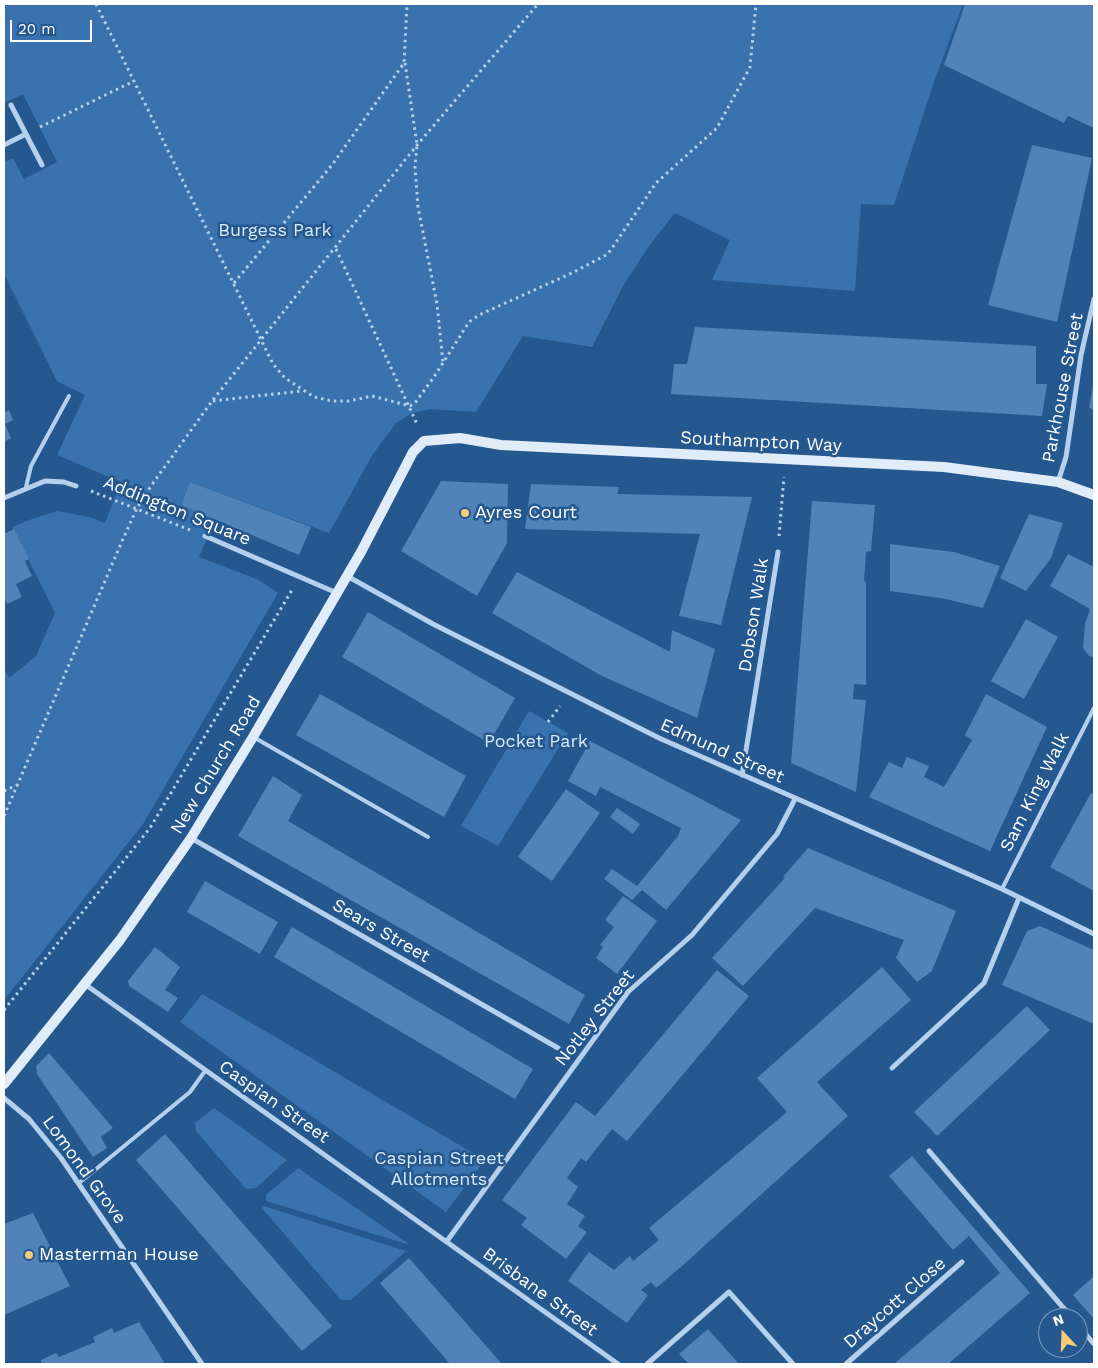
<!DOCTYPE html>
<html>
<head>
<meta charset="utf-8">
<style>
	body { margin:0 }
	#map { position:relative; width:1098px; height:1368px; overflow:hidden; background:#25588f; font-family:"Work Sans",sans-serif }
	canvas { display:block }
	.frame { position:absolute; inset:0; border:5px solid #fff; pointer-events:none }
	.north { position:absolute; left:1038px; top:1308px; width:50px; height:50px; box-sizing:border-box; background:#25588f; border:1px solid #7c9bbc; border-radius:50%; rotate:340deg; font-size:14px; font-weight:700; line-height:20px; text-align:center; color:#fff }
	.north::after { content:''; display:block; margin:auto; width:18px; height:22px; background:#f6cc79; clip-path:polygon(50% 0,100% 100%,50% 72%,0 100%) }
	.scale { position:absolute; left:10px; top:20px; width:82px; height:22px; box-sizing:border-box; border:2px solid #fff; border-top:0; padding-left:6px; font-size:15px; line-height:18px; white-space:nowrap; color:#fff; -webkit-text-stroke:4px #25588f; paint-order:stroke }
</style>
</head>
<body>
<div id="map">
<canvas width="1098" height="1368"></canvas>
<div class="frame"></div>
<div class="north">N</div>
<div class="scale">20 m</div>
</div>
<script>
const g = document.querySelector('canvas').getContext('2d');
g.lineJoin = 'round';
function fillPath(path, color) { g.fillStyle = color; g.fill(path, 'evenodd'); }
const poly = rows => new Path2D(rows.map(r => 'M' + r).join(''));
function trace(path, color, width, dash) { g.strokeStyle = color; g.lineWidth = width; g.lineCap = dash ? 'butt' : 'round'; g.setLineDash(dash || []); g.stroke(path); }
function write(font, color, halo, rows, align = 'center') {
  g.font = font + ' "Work Sans",sans-serif'; g.lineWidth = 5; g.setLineDash([]); g.textBaseline = 'middle'; g.strokeStyle = halo; g.fillStyle = color; for (const [text, x, y, turn = 0] of rows) {
    g.save(); g.translate(x, y); g.rotate((+turn || 0) * Math.PI / 180); g.textAlign = isNaN(turn) ? turn : align; if (halo) g.strokeText(text, 0, 0); g.fillText(text, 0, 0); g.restore();
  }
}
fillPath(poly([
	[4,4,963,4,934,82,894,205,861,204,855,291,712,280,730,240,675,213,649,246,623,286,592,347,523,336,476,412,430,409,412,413,396,423,373,454,329,533,190,482,181,505,210,516,212,527,199,557,259,580,278,593,143,824,4,1000,4,668,9,678,36,656,55,613,12,527,32,519,58,511,89,517,105,523,121,482,57,455,85,395,57,381,4,274,4,162,13,158,24,179,57,162,23,94,4,103],
	[529,711,568,733,498,846,461,826],
	[202,994,485,1160,446,1212,180,1022],
	[214,1108,287,1160,256,1188,246,1189,196,1131,195,1123],
	[298,1168,410,1245,266,1201,266,1195],
	[264,1206,406,1251,351,1300,341,1300,262,1208]
]), '#3972ac');
fillPath(poly([
	[965,4,1094,4,1094,128,1068,116,1064,123,944,65],
	[1032,145,1092,158,1057,322,988,305],
	[695,327,1036,346,1036,384,1047,384,1042,416,671,394,674,364,687,364],
	[1093,386,1094,386,1094,410,1089,408],
	[9,410,13,420,5,424,11,438,4,442,4,413],
	[441,481,508,484,507,543,477,596,401,551],
	[190,482,311,527,299,555,181,505],
	[531,484,619,487,617,494,752,497,721,625,679,616,700,534,525,529],
	[812,501,875,505,871,551,866,552,864,581,866,582,866,685,854,684,853,699,866,700,856,792,791,763],
	[1029,514,1063,523,1051,558,1026,591,1000,578],
	[14,529,29,559,25,561,32,576,16,584,22,597,7,604,4,597,4,534],
	[890,544,954,552,1000,566,983,608,946,599,890,591],
	[1068,554,1094,567,1094,657,1089,656,1083,648,1085,624,1090,609,1050,586],
	[517,572,670,652,672,630,715,649,697,718,602,676,492,613],
	[368,612,515,698,489,743,342,657],
	[1026,619,1058,637,1024,699,991,681],
	[320,694,466,776,444,817,296,735],
	[986,694,1047,727,990,851,869,797,889,762,902,768,907,757,929,766,924,777,944,787,972,740,965,735],
	[590,741,741,820,666,910,642,890,632,900,604,879,612,869,637,886,678,836,681,828,600,787,596,796,568,781],
	[273,776,302,795,288,821,585,995,569,1024,238,836],
	[566,789,600,813,552,881,518,857],
	[1091,793,1094,795,1094,891,1050,867],
	[617,808,640,824,633,834,610,817],
	[808,848,956,911,932,971,917,982,896,958,904,940,815,908,743,986,712,958,785,878,783,877],
	[205,881,278,922,260,954,187,912],
	[623,896,657,921,617,974,596,958,603,947,600,945,614,927,605,920],
	[1040,926,1094,950,1094,1024,1002,985,1027,931],
	[292,927,533,1069,515,1099,274,957],
	[155,947,180,967,165,990,178,998,168,1012,129,986,128,981],
	[882,967,911,1000,817,1082,848,1116,682,1266,656,1288,651,1282,641,1290,648,1295,627,1323,568,1281,589,1252,614,1270,630,1256,633,1261,659,1240,649,1228,787,1112,757,1078],
	[717,970,749,996,627,1141,612,1129,586,1162,581,1158,567,1178,578,1187,567,1204,585,1216,578,1226,587,1232,566,1259,521,1225,527,1218,502,1200,576,1102,595,1116],
	[1027,1006,1050,1030,937,1136,914,1112],
	[49,1053,113,1128,101,1137,107,1148,93,1157,37,1074,36,1066],
	[165,1134,332,1326,302,1351,136,1160],
	[912,1156,1030,1293,948,1364,894,1364,1000,1273,969,1236,953,1250,889,1176],
	[33,1213,70,1286,4,1315,4,1224],
	[409,1258,502,1364,450,1364,380,1283],
	[1094,1276,1094,1319,1073,1295],
	[139,1322,164,1362,159,1364,42,1364,41,1360,56,1353,59,1357,95,1342,93,1337,112,1328,114,1333],
	[708,1329,739,1364,689,1364,679,1354]
]), '#5183b8');
trace(poly([
	[96,4,273,364,285,378,314,397,332,401,349,401,372,396,410,406,415,403,434,377,469,322,479,315,572,273,608,254,656,183,717,128,750,67,756,4],
	[405,63,417,145,415,167,418,207,437,304,443,363],
	[40,127,134,81],
	[336,249,417,424],
	[234,283,332,165,404,63,407,4],
	[213,401,301,391],
	[91,491,190,530],
	[779,536,784,477],
	[548,722,560,706],
	[4,791,17,785],
	[4,816,123,539,137,508,151,486,212,401,417,145,538,4],
	[4,1010,150,828,292,590]
]), '#b5d0ec', 3, [2.5, 4]);
trace(poly([
	[26,487,31,466,69,396],
	[255,738,428,837],
	[1002,889,1094,708],
	[79,1183,190,1092,205,1071]
]), '#b5d0ec', 4);
trace(poly([
	[11,105,42,165],
	[4,145,26,134],
	[1058,482,1066,457,1081,355,1094,299],
	[4,498,45,481,64,482,76,486],
	[205,536,337,593],
	[347,576,433,624,659,738,1002,889,1094,934],
	[742,775,778,552],
	[191,838,558,1048],
	[86,985,618,1364],
	[892,1068,984,983,1019,898],
	[4,1098,29,1119,61,1158,202,1364],
	[929,1151,1072,1318],
	[447,1241,628,992,692,935,777,834,795,799],
	[1078,1325,1094,1344],
	[647,1364,729,1292,793,1364],
	[846,1364,962,1262]
]), '#b5d0ec', 5);
trace(poly([
	[4,1084,120,940,191,838,253,737,361,552,413,452,424,441,460,438,501,445,944,467,1058,482,1094,495]
]), '#e1ecf9', 10);
for (const [x, y, r, color] of [
	[465,513,5,"#f6cc79"],
	[29,1255,5,"#f6cc79"]
]) { const dot = new Path2D(); dot.arc(x, y, r, 0, 2 * Math.PI); g.fillStyle = color; g.fill(dot); trace(dot, '#25588f', 2); }
write('18px', '#dae9f9', '#25588f', [
	["Burgess Park",275,231],
	["Pocket Park",536,742],
	["Caspian Street",439,1159],
	["Allotments",439,1180]
]);
write('18px', '#fff', '#25588f', [
	["Parkhouse Street",1063,388,-79],
	["Southampton Way",761,442,3],
	["Addington Square",177,511,22],
	["Dobson Walk",754,615,-81],
	["Edmund Street",722,751,24],
	["New Church Road",216,765,-59],
	["Sam King Walk",1035,792,-63],
	["Sears Street",381,931,30],
	["Notley Street",595,1018,-52],
	["Caspian Street",274,1102,35],
	["Lomond Grove",84,1170,54],
	["Brisbane Street",540,1292,36],
	["Draycott Close",895,1303,-41]
]);
write('18px', '#fff', '#25588f', [
	["Ayres Court",475,513],
	["Masterman House",39,1255]
], 'left');
</script>
</body>
</html>
